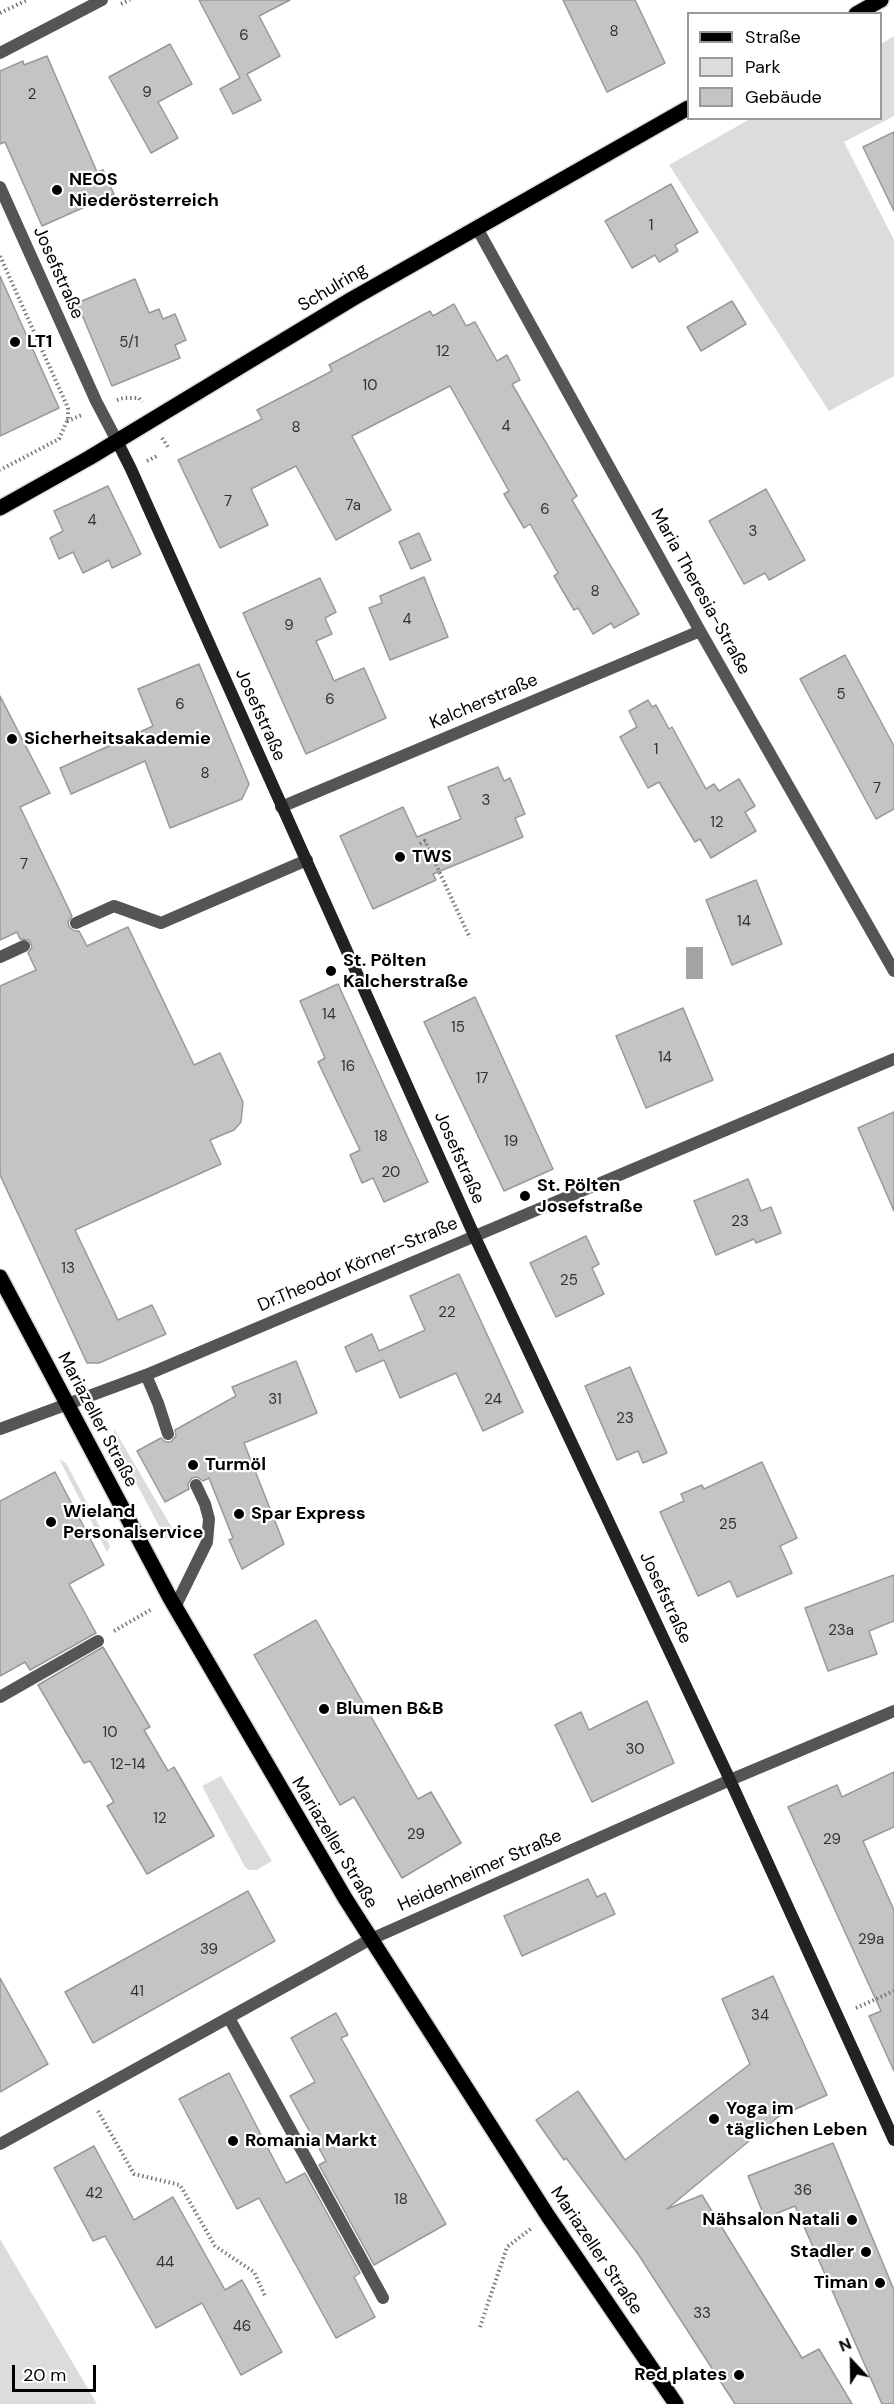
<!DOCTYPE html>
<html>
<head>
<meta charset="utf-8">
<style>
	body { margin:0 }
	#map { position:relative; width:894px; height:2404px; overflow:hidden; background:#fff; font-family:"DM Sans",sans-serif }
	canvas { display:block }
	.legend { position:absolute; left:687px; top:12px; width:195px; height:108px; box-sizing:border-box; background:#fff; border:2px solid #999; margin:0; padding:8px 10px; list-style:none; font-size:18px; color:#000 }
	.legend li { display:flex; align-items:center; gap:12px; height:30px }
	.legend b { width:30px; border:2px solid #999 }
	.north { position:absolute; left:822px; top:2332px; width:60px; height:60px; -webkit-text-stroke:4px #fff; paint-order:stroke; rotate:338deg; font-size:16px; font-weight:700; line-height:24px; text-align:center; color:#000 }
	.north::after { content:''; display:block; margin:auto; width:21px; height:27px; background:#000; clip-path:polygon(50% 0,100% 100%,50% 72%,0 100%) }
	.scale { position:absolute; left:12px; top:2365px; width:84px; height:27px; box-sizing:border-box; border:3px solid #000; border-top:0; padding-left:8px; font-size:18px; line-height:21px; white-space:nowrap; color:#000; -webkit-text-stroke:4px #fff; paint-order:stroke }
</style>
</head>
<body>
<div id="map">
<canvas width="894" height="2404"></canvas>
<ul class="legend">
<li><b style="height:8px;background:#000"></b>Straße</li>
<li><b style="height:16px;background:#dcdcdc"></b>Park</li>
<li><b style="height:16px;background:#c4c4c4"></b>Gebäude</li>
</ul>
<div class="north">N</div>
<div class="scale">20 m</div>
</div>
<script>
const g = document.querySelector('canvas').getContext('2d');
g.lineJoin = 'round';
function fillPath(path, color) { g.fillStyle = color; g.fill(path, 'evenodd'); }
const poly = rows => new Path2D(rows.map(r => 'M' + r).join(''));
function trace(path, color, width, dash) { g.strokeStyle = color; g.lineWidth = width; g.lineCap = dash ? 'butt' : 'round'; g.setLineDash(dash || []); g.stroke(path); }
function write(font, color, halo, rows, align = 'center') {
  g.font = font + ' "DM Sans",sans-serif'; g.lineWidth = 4.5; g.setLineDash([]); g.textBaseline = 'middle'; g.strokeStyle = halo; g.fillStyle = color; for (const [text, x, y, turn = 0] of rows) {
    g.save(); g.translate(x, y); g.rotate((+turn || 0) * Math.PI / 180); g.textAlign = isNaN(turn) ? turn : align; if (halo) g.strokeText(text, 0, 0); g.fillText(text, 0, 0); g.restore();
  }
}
fillPath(poly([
	[894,36,894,116,844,142,894,240,894,376,829,411,669,165,750,119,880,118,881,44],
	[114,1429,172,1528,169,1537,166,1539,114,1442],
	[59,1459,66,1463,110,1546,107,1552],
	[221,1776,272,1861,257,1870,249,1870,245,1867,202,1786],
	[0,2239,97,2404,0,2404]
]), '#dcdcdc');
fillPath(poly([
	[686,947,703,947,703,979,686,979]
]), '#a3a3a3');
const building = poly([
	[199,0,290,0,259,16,280,56,247,74,261,100,233,114,220,89,240,78,199,0],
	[563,0,635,0,665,63,607,92,563,0],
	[170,44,192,84,158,102,178,138,151,153,109,77,170,44],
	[47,56,97,172,103,170,114,194,42,226,5,142,0,144,0,71,23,61,24,65,47,56],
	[894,132,894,211,863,147,894,132],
	[671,184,698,232,675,245,678,251,659,262,655,255,632,268,605,221,671,184],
	[0,276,59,408,0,436,0,276],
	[135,279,149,313,159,309,163,319,175,314,186,340,175,345,180,358,112,386,77,303,135,279],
	[732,301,746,324,701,351,687,327,732,301],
	[454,304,466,326,475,322,497,361,507,355,520,380,512,384,577,496,572,500,639,614,614,628,611,623,593,634,578,608,574,610,554,576,558,573,530,524,524,528,504,494,509,491,450,386,352,436,391,510,336,540,296,466,251,489,268,525,220,548,178,460,262,419,257,410,332,371,329,365,430,311,433,316,454,304],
	[108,486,141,554,112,568,109,560,83,573,73,552,59,559,50,538,63,531,54,511,108,486],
	[766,489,805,560,769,580,765,573,744,584,709,521,766,489],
	[419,533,431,560,411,569,399,542,419,533],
	[424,577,448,637,390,660,369,608,382,603,380,596,424,577],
	[320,578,336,612,325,618,332,634,316,641,334,681,364,668,386,718,306,754,243,613,320,578],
	[845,655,894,746,894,809,876,819,800,679,845,655],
	[199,664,249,784,242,799,170,828,145,761,71,794,60,768,153,726,138,689,199,664],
	[0,696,50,793,20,807,72,916,68,922,69,927,75,931,79,931,87,946,128,927,194,1065,220,1053,243,1102,241,1122,234,1130,210,1140,221,1164,75,1230,118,1320,152,1305,166,1334,99,1363,87,1363,0,1175,0,986,36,970,28,953,32,947,29,940,20,939,17,932,0,940,0,696],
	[648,700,652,707,656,705,669,729,672,727,706,789,714,784,719,791,739,779,755,806,745,812,756,831,711,858,700,839,695,842,659,782,648,788,620,737,637,727,629,711,648,700],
	[498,767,504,781,510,778,525,814,515,818,523,837,433,874,436,880,373,909,340,836,403,807,417,837,461,819,448,787,498,767],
	[756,880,782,944,732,965,706,900,756,880],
	[338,984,428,1182,384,1202,373,1178,362,1183,350,1155,360,1150,318,1062,325,1058,300,1001,338,984],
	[475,997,553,1169,504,1191,424,1022,475,997],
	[683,1008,713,1080,646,1108,616,1036,683,1008],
	[894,1112,894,1211,858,1128,894,1112],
	[748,1179,761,1211,771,1207,781,1233,756,1243,754,1239,716,1255,694,1201,748,1179],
	[586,1236,599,1264,592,1268,604,1294,556,1317,530,1263,586,1236],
	[459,1274,523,1412,483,1431,456,1373,400,1398,384,1360,356,1372,345,1347,372,1334,379,1351,425,1330,410,1296,459,1274],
	[296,1361,317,1413,244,1443,284,1544,242,1569,229,1540,233,1538,209,1478,203,1481,197,1477,192,1478,188,1484,189,1489,165,1502,137,1451,161,1438,166,1442,171,1442,176,1436,175,1430,236,1396,232,1387,296,1361],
	[630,1367,667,1453,643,1463,638,1451,617,1460,585,1386,630,1367],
	[762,1462,797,1538,780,1546,792,1573,737,1597,730,1581,698,1596,660,1512,684,1501,681,1494,702,1485,704,1489,762,1462],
	[55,1472,104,1565,69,1584,96,1633,30,1670,25,1662,0,1676,0,1501,55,1472],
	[894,1575,894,1621,869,1631,877,1654,828,1671,805,1608,894,1575],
	[316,1620,418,1799,431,1792,461,1843,402,1878,354,1797,340,1805,254,1655,316,1620],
	[103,1647,150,1727,144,1730,168,1771,174,1767,214,1836,147,1874,107,1806,114,1802,90,1761,84,1763,38,1685,103,1647],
	[647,1701,674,1763,592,1802,555,1725,581,1712,589,1730,647,1701],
	[894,1772,894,1827,863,1841,894,1910,894,2071,869,2016,881,2011,788,1807,837,1785,842,1797,894,1772],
	[588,1879,597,1897,605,1893,615,1914,522,1956,504,1916,588,1879],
	[248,1891,275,1941,93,2043,65,1992,248,1891],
	[773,1976,827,2095,778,2117,667,2209,702,2195,802,2358,819,2349,852,2404,735,2404,638,2254,566,2158,564,2160,536,2120,578,2091,625,2160,750,2064,722,1999,773,1976],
	[0,1978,48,2064,0,2092,0,1978],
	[336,2013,348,2035,341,2038,446,2224,374,2265,319,2165,326,2161,290,2096,315,2082,291,2038,336,2013],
	[229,2073,286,2183,305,2173,360,2273,354,2277,375,2317,336,2338,259,2198,237,2209,179,2099,229,2073],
	[833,2143,894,2290,894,2404,882,2404,795,2206,765,2218,748,2176,833,2143],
	[94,2146,134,2220,173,2197,225,2290,242,2280,282,2352,241,2375,202,2303,156,2328,105,2236,93,2241,54,2168,94,2146]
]);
fillPath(building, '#c4c4c4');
trace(building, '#999', 1.5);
const primary = poly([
	[856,14,881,0],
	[0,508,89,458,352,299,688,108],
	[0,1277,170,1598,345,1898,548,2216,676,2404]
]);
trace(primary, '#dbdbdb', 18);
trace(poly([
	[121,4,130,0],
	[0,13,27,0],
	[0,256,68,408,68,419,59,439,0,470],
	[117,400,123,398,139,398,142,402],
	[67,421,82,415],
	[162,438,168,447],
	[147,461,157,456],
	[420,844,425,841,470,938],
	[114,1631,152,1609],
	[856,2008,894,1991],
	[98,2111,134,2174,180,2185,215,2246,254,2272,265,2296],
	[480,2327,507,2247,532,2228]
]), '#777', 4, [1.5, 3]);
trace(poly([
	[76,923,114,906,161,923,307,860],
	[0,957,24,946],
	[146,1375,158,1403,168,1434],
	[175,1607,207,1542,209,1519,205,1504,196,1485],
	[229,2018,383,2298]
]), '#555', 12);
trace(poly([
	[0,53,102,0],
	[0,187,96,401,117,441],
	[477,228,700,631,894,971],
	[281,807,700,631],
	[0,1429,146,1375,894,1059],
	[0,1697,98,1641],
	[0,2144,369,1940,730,1780,894,1711]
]), '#555', 12);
trace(poly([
	[117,441,131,469,474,1235,730,1780,894,2140]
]), '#222', 12);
trace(primary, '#000', 15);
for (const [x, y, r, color] of [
	[57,190,6,"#000"],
	[15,342,6,"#000"],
	[12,739,6,"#000"],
	[400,857,6,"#000"],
	[331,971,6,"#000"],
	[525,1196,6,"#000"],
	[193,1465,6,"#000"],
	[239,1514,6,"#000"],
	[51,1522,6,"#000"],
	[324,1709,6,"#000"],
	[714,2119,6,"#000"],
	[233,2141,6,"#000"],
	[852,2220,6,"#000"],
	[866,2252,6,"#000"],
	[880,2283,6,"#000"],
	[739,2375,6,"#000"]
]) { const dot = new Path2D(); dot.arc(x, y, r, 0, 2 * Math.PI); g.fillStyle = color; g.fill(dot); trace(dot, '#fff', 2); }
write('15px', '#313131', null, [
	["8",614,32],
	["6",244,36],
	["9",147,93],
	["2",32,95],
	["1",651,226],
	["5/1",129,343],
	["12",443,352],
	["10",370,386],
	["4",506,427],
	["8",296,428],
	["7",228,502],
	["7a",353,506],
	["6",545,510],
	["4",92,521],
	["3",753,532],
	["8",595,592],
	["4",407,620],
	["9",289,626],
	["5",841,695],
	["6",330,700],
	["6",180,705],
	["1",656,750],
	["8",205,774],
	["7",877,789],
	["3",486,801],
	["12",717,823],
	["7",24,865],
	["14",744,922],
	["14",329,1015],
	["15",458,1028],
	["14",665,1058],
	["16",348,1067],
	["17",482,1079],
	["18",381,1137],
	["19",511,1142],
	["20",391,1173],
	["23",740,1222],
	["13",68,1269],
	["25",569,1281],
	["22",447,1313],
	["31",275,1400],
	["24",493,1400],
	["23",625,1419],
	["25",728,1525],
	["23a",841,1631],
	["10",110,1733],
	["30",635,1750],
	["12-14",128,1765],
	["12",160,1819],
	["29",416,1835],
	["29",832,1840],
	["29a",871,1940],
	["39",209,1950],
	["41",137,1992],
	["34",760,2016],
	["36",803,2191],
	["42",94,2194],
	["18",401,2200],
	["44",165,2263],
	["33",702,2314],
	["46",242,2327]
]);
write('bold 18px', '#000', '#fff', [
	["NEOS",69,180],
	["Niederösterreich",69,201],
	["LT1",27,342],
	["Sicherheitsakademie",24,739],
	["TWS",412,857],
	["St. Pölten",343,961],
	["Kalcherstraße",343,982],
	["St. Pölten",537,1186],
	["Josefstraße",537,1207],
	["Turmöl",205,1465],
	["Wieland",63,1512],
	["Personalservice",63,1533],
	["Spar Express",251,1514],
	["Blumen B&B",336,1709],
	["Yoga im",726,2109],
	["täglichen Leben",726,2130],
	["Romania Markt",245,2141],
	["Nähsalon Natali",840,2220,"right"],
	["Stadler",854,2252,"right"],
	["Timan",868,2283,"right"],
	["Red plates",727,2375,"right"]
], 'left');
write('18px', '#000', '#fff', [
	["Josefstraße",58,273,66],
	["Schulring",333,288,-31],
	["Maria Theresia-Straße",700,592,61],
	["Kalcherstraße",484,702,-23],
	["Josefstraße",260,715,66],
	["Josefstraße",459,1158,66],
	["Dr.Theodor Körner-Straße",358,1265,-23],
	["Mariazeller Straße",97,1420,62],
	["Josefstraße",665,1598,65],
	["Mariazeller Straße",334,1843,59],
	["Heidenheimer Straße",480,1871,-24],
	["Mariazeller Straße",596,2251,56]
]);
</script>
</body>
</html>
